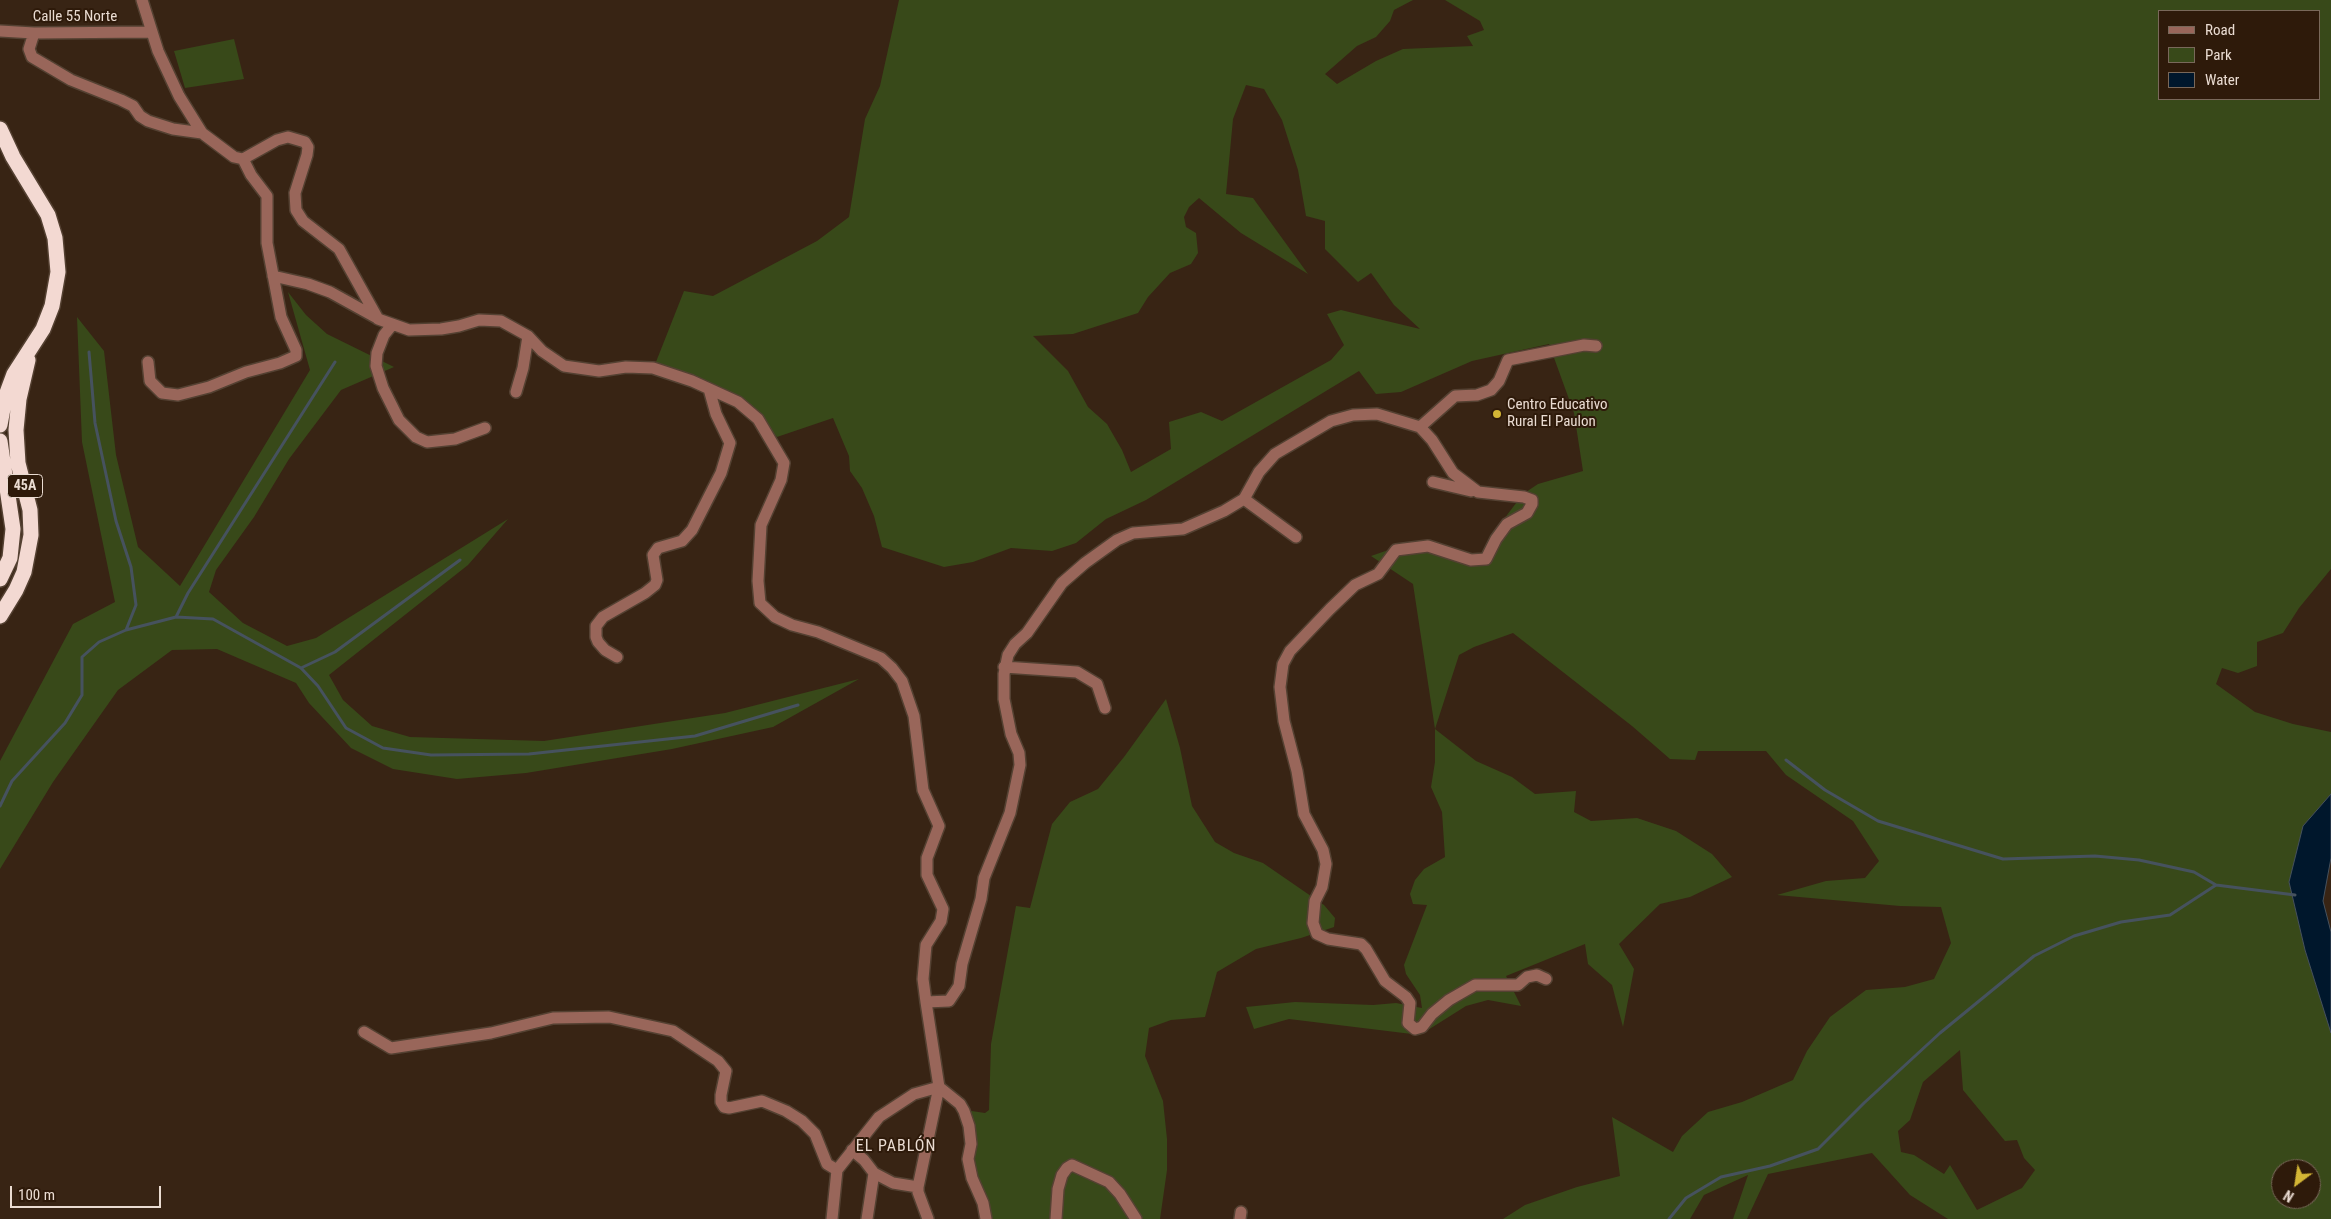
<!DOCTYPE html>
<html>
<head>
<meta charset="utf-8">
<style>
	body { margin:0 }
	#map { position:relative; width:2331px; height:1219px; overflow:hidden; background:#382414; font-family:"Roboto Condensed",sans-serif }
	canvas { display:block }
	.legend { position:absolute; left:2158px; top:10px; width:162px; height:90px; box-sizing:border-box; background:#2e1a0a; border:1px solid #79685a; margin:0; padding:6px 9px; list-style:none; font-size:15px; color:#eadcd2 }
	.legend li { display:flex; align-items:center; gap:10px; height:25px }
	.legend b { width:25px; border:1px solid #79685a }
	.north { position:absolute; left:2271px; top:1159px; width:50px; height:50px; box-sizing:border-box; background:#2e1a0a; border:1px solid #79685a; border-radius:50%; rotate:211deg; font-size:14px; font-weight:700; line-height:20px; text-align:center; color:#eadcd2 }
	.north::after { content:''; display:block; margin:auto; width:18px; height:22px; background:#d4b635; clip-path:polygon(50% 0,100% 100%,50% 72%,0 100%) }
	.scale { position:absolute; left:10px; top:1186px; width:151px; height:22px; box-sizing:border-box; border:2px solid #eadcd2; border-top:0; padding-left:6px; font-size:15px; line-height:18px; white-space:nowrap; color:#eadcd2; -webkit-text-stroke:4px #2e1a0a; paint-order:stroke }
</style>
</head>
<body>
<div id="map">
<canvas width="2331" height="1219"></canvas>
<ul class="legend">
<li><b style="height:6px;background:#99665a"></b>Road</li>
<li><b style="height:14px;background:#384919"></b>Park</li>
<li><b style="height:14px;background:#00172c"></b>Water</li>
</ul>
<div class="north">N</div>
<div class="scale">100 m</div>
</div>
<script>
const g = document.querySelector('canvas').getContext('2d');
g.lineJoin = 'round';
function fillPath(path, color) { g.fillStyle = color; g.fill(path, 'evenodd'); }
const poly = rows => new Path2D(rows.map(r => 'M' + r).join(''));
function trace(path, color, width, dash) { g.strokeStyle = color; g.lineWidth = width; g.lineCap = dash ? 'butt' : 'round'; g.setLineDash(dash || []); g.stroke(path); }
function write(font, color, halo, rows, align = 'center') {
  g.font = font + ' "Roboto Condensed",sans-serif'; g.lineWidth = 4; g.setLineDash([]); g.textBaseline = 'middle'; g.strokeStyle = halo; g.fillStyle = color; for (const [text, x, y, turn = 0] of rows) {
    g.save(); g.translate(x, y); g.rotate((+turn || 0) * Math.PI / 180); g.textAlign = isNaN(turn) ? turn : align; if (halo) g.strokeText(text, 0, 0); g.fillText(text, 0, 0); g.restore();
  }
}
fillPath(poly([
	[899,0,1413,0,1394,10,1390,21,1376,37,1357,46,1325,74,1337,84,1376,61,1403,49,1473,46,1467,36,1484,30,1480,21,1445,0,2331,0,2331,569,2299,608,2283,633,2257,642,2257,666,2238,673,2222,668,2216,684,2255,712,2293,724,2331,732,2331,794,2303,826,2289,882,2305,950,2331,1033,2331,1219,1948,1219,1910,1195,1872,1153,1768,1174,1747,1219,1733,1219,1748,1175,1704,1195,1690,1219,1503,1219,1525,1205,1577,1187,1620,1176,1612,1117,1673,1152,1682,1136,1708,1112,1742,1102,1793,1080,1807,1051,1830,1017,1866,990,1905,987,1934,979,1951,943,1941,907,1900,906,1777,895,1826,881,1865,878,1879,861,1853,821,1786,775,1766,751,1698,751,1695,760,1670,759,1632,726,1513,633,1474,647,1459,655,1435,729,1476,761,1512,777,1535,794,1576,791,1574,812,1591,821,1637,818,1676,831,1712,854,1732,877,1690,897,1660,904,1619,944,1634,969,1623,1027,1612,985,1588,964,1585,944,1506,976,1521,1006,1488,1000,1466,1006,1420,1035,1289,1019,1254,1029,1246,1007,1295,1002,1373,1005,1396,1003,1422,1008,1420,995,1406,974,1404,965,1427,905,1413,904,1410,894,1415,880,1424,869,1445,857,1442,812,1431,787,1435,762,1435,729,1413,584,1371,556,1397,547,1430,541,1473,554,1487,553,1491,536,1523,494,1538,484,1583,471,1574,413,1549,344,1472,361,1401,392,1376,394,1359,371,1146,500,1106,519,1076,543,1052,551,1011,548,973,562,944,567,882,547,874,516,862,488,850,471,849,456,833,418,777,437,760,418,654,367,684,291,713,296,817,241,849,217,865,119,880,86],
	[2160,11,2320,11,2320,99,2160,99],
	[1246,85,1264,89,1282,120,1298,170,1306,216,1325,221,1325,249,1358,282,1371,273,1394,305,1420,329,1341,310,1327,314,1344,345,1331,360,1222,421,1201,412,1169,422,1171,449,1131,472,1122,450,1107,424,1088,407,1068,371,1033,336,1073,334,1138,313,1148,297,1170,273,1191,264,1198,253,1196,233,1186,227,1184,217,1189,207,1199,198,1241,233,1308,274,1253,198,1226,194,1233,119],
	[1960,1050,1963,1090,2005,1141,2017,1140,2024,1158,2035,1170,2022,1188,1977,1210,1950,1165,1944,1174,1914,1155,1901,1152,1898,1131,1910,1120,1923,1082],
	[2281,1169,2311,1169,2311,1199,2281,1199],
	[234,39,244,79,185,88,174,51],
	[288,292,306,315,327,334,394,367,341,390,289,459,254,517,216,570,209,592,243,623,287,646,316,638,508,519,468,565,329,675,343,700,372,726,410,737,544,741,725,713,859,679,773,727,672,749,526,773,457,779,393,769,351,748,309,703,296,683,217,649,172,650,118,690,53,782,0,869,0,761,73,624,115,602,82,442,77,317,104,351,116,455,138,547,180,586,310,370],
	[1166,699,1180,748,1192,806,1215,842,1234,853,1263,863,1324,905,1335,918,1334,927,1301,938,1256,949,1217,972,1205,1017,1171,1020,1149,1028,1145,1056,1163,1101,1167,1139,1167,1170,1160,1219,985,1219,973,1176,965,1110,985,1113,989,1110,991,1044,1016,906,1030,908,1052,824,1070,802,1098,789,1124,757]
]), '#384919');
const water = poly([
	[2331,794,2331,858,2323,901,2331,932,2331,1033,2305,950,2289,882,2303,826,2331,794]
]);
fillPath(water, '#00172c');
trace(water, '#46525e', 1);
trace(poly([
	[89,352,95,423,116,521,131,567,136,605,126,630],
	[176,617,188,593,335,362],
	[301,668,335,652,460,560],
	[1786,760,1825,790,1878,821,2003,859,2095,856,2139,860,2194,872,2216,885],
	[0,806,12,781,65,723,82,695,82,657,99,642,126,630,176,617,213,619,301,668,318,686,346,728,383,748,431,755,529,754,695,736,798,705],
	[1669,1219,1686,1198,1721,1177,1770,1166,1818,1149,1864,1103,1940,1033,2034,956,2074,936,2121,922,2170,915,2216,885,2295,895]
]), '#46525e', 3);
const minor = poly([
	[142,0,158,51,179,96,202,133,234,157,243,159,277,140,288,137,305,142,308,147,307,155,295,193,296,210,303,221,339,249,378,319,409,330,441,329,459,326,479,320,501,321,528,336,542,351,564,366,599,371,626,367,653,368,692,381,738,402,758,419,784,463,781,480,761,525,758,581,760,603,775,617,792,625,818,632,881,658,892,668,902,681,914,716,923,790,939,826,927,858,927,875,943,909,941,921,926,945,923,979,926,1002,939,1087,960,1104,964,1111,969,1126,971,1144,968,1159,972,1178,983,1203,986,1219],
	[0,31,34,33,151,32],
	[34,33,29,49,32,57,71,80,121,100,133,106,140,116,148,121,173,129,202,133],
	[273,276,308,284,330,292,377,318],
	[392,325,384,335,377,353,376,366,383,388,399,420,416,437,427,442,455,439,485,428],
	[148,362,150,381,162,393,178,395,209,387,246,372,280,363,296,356,296,350,281,317,267,243,267,196,251,175,243,159],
	[516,392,523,368,528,336],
	[1420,427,1455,396,1477,395,1491,390,1499,381,1508,360,1584,345,1596,346],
	[1433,482,1471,491],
	[1244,499,1296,537],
	[617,657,605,650,598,642,596,637,596,626,603,617,645,593,655,585,657,580,653,555,658,548,682,541,692,530,721,473,730,443,716,414,709,389],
	[1004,667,1077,672,1097,684,1105,708],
	[926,1002,949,1001,959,986,962,964,981,899,984,878,1010,813,1020,765,1019,753,1011,734,1004,699,1004,674,1008,655,1015,644,1027,633,1062,583,1085,563,1117,540,1133,533,1183,529,1224,511,1244,499,1259,472,1275,454,1331,421,1353,415,1377,414,1420,427,1432,440,1453,473,1478,492,1524,497,1532,500,1532,504,1527,513,1507,524,1496,539,1486,559,1471,560,1428,546,1396,550,1378,574,1355,585,1330,609,1290,651,1283,664,1280,687,1284,721,1297,771,1304,814,1323,850,1326,864,1322,887,1315,901,1313,923,1317,934,1328,939,1361,944,1366,949,1385,981,1406,997,1410,1003,1408,1023,1415,1029,1422,1027,1432,1014,1449,1000,1475,985,1518,985,1527,977,1537,975,1546,979],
	[364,1032,391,1048,491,1033,553,1018,609,1017,673,1031,718,1061,726,1071,721,1095,721,1102,724,1107,729,1108,762,1101,786,1111,802,1121,815,1134,827,1164,837,1170,879,1117,914,1094,939,1087,918,1187,918,1192,928,1219],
	[852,1150,864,1160,874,1173,867,1219],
	[874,1173,893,1183,918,1187],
	[832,1219,837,1170],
	[1056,1219,1058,1189,1062,1175,1067,1168,1072,1165,1109,1182,1120,1194,1136,1219],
	[1240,1219,1241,1212]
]);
const highway = poly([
	[0,129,13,157,48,215,55,238,58,272,52,306,43,329,14,374,5,398,0,425],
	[0,441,13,529,10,558,0,579],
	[0,616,16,590,24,572,31,535,30,510,18,463,16,430,19,399,28,360]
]);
trace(minor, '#544132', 14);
trace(highway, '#544132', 18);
trace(minor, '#99665a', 11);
trace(highway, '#f3d9d2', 15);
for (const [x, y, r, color] of [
	[1497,414,5,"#d4b635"]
]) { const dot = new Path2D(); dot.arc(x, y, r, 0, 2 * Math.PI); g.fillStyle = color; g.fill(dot); trace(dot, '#2e1a0a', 2); }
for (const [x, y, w] of [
	[25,486,35]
]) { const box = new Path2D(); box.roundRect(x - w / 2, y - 11.5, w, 23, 4); g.fillStyle = '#2e1a0a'; g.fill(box); trace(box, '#eadcd2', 1); }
write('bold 14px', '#eadcd2', null, [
	["45A",25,486]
]);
write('15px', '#eadcd2', '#2e1a0a', [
	["Calle 55 Norte",75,17]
]);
write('15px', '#eadcd2', '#2e1a0a', [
	["Centro Educativo",1507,405],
	["Rural El Paulon",1507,422]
], 'left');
g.letterSpacing = '1px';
write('16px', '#eadcd2', '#2e1a0a', [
	["EL PABLÓN",896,1147]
]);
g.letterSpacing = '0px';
</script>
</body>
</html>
